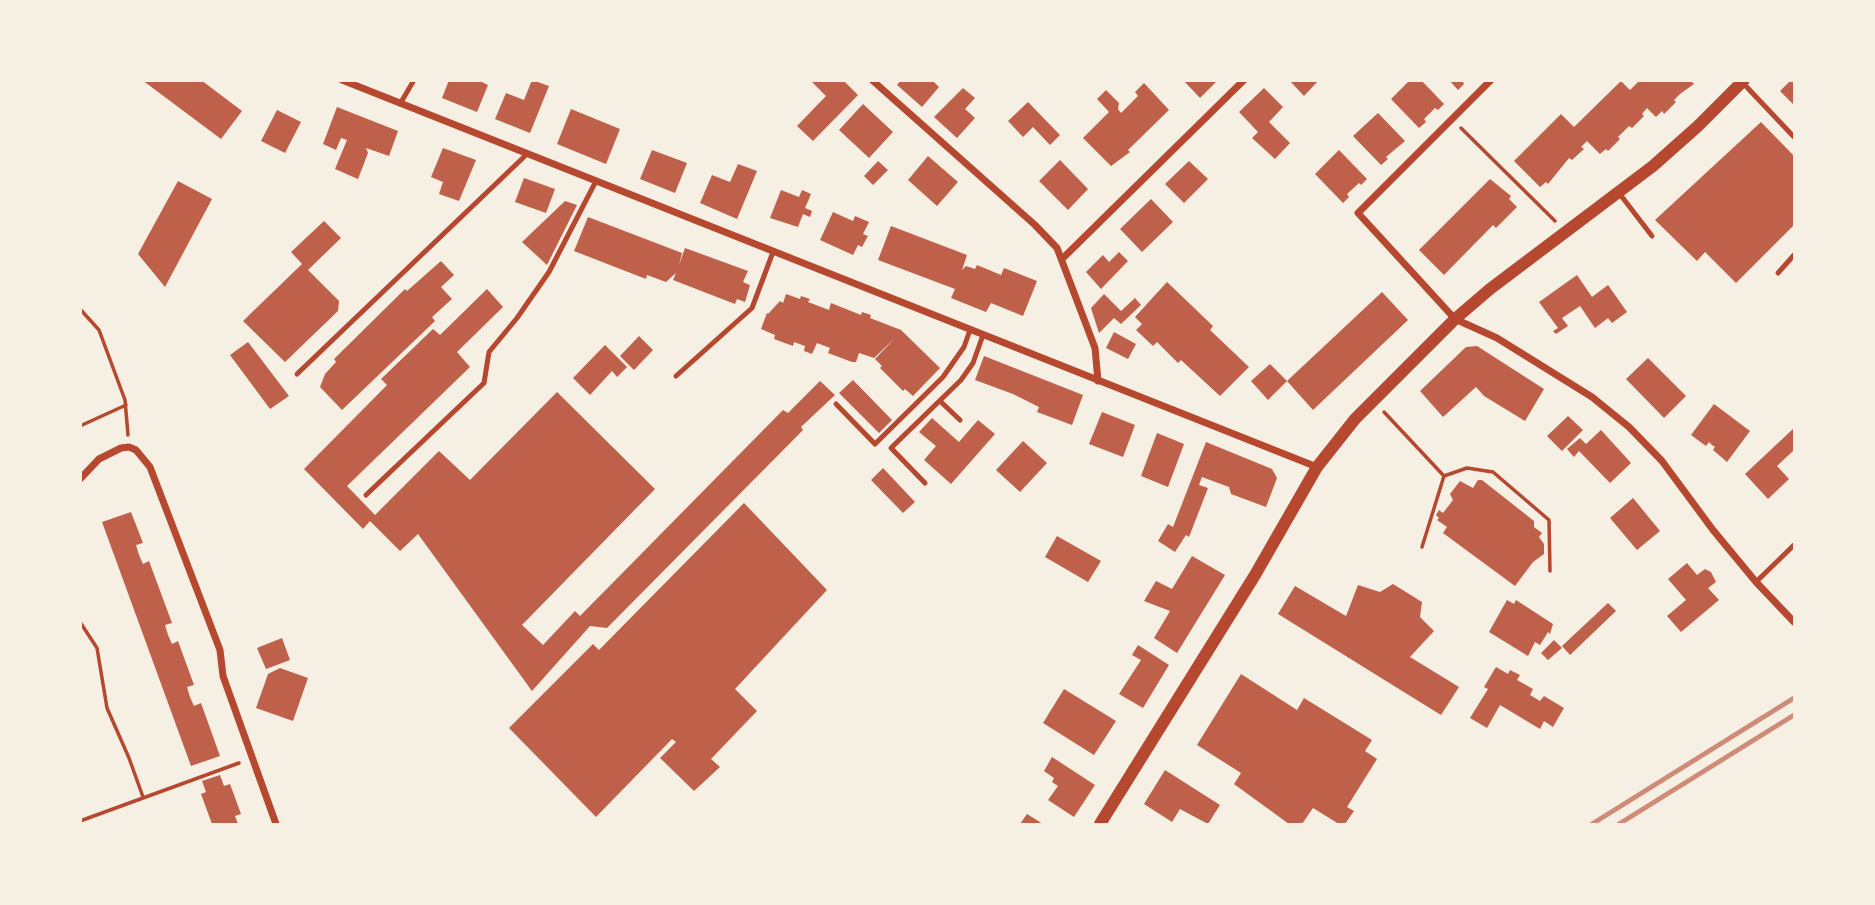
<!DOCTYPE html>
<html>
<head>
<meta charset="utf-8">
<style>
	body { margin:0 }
	#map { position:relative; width:1875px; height:905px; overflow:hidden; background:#f6efe4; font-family:Lato,sans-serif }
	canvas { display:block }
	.frame { position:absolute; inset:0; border:82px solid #f6efe4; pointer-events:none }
</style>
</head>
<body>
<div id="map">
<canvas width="1875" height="905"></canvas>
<div class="frame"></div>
</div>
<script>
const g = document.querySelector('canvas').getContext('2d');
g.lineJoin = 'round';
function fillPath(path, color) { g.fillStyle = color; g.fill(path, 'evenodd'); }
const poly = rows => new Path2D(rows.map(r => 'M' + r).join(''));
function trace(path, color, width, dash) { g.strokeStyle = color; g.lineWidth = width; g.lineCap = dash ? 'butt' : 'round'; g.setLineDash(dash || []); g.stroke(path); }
fillPath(poly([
	[142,80,201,80,242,111,221,139],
	[449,80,478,80,488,85,477,112,442,98],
	[532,80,549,86,530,133,495,119,506,93,524,100],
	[810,80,843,80,858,95,813,141,797,126,826,96],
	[901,80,932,80,939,87,922,107,897,85],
	[1183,80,1218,80,1200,98],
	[1289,80,1319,80,1304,96],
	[1410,80,1421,80,1444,104,1438,110,1435,108,1424,119,1426,122,1419,128,1391,99],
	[1449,80,1462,80,1464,84,1458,90],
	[1640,80,1690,80,1694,84,1680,94,1674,100,1676,102,1664,114,1662,111,1656,117,1647,108,1642,114,1644,116,1632,128,1629,126,1618,137,1620,139,1608,151,1606,149,1600,154,1587,141,1581,147,1584,149,1572,160,1569,158,1548,184,1546,182,1540,187,1514,161,1561,114,1574,127,1621,81,1630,90],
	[1791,80,1794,80,1794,105,1780,91],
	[1144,83,1169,110,1128,150,1130,152,1111,166,1083,138,1109,112,1097,99,1106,90,1119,103,1118,109,1121,113,1138,96,1135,92],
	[963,88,975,98,965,109,975,118,957,138,934,117],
	[1264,88,1283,107,1269,122,1290,143,1275,159,1252,138,1258,132,1239,112],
	[1028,102,1060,135,1050,145,1033,127,1023,137,1008,121],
	[863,104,893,132,869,158,839,130],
	[337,107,398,131,389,156,366,148,368,153,358,179,335,169,347,140,341,138,336,150,323,144],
	[571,109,620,129,606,164,557,144],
	[277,110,301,122,285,153,261,141],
	[1378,113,1405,141,1386,157,1388,159,1381,165,1353,136],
	[1761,122,1794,156,1794,225,1736,283,1705,252,1697,261,1655,220],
	[443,148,476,160,459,201,439,194,443,182,431,177],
	[652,150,687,163,675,193,640,179],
	[1339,150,1367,179,1361,185,1359,183,1347,194,1349,197,1343,203,1315,174],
	[928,156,958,182,937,206,908,180],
	[1060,160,1088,189,1068,210,1039,181],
	[878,161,888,170,873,185,864,176],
	[1189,161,1208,179,1184,203,1165,184],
	[738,164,757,171,737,219,700,203,712,175,730,182],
	[524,178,555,189,546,213,515,202],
	[1490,179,1511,196,1509,199,1517,207,1496,228,1493,225,1444,275,1419,250],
	[178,181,212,199,165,287,138,254],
	[781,190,799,197,802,190,811,194,805,208,812,211,810,217,803,214,798,227,770,218],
	[1151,199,1173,222,1142,252,1120,229],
	[565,201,577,205,547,265,522,242],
	[833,212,853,221,855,216,869,222,863,234,868,236,862,247,858,245,853,255,820,240],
	[588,217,682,253,679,265,685,248,748,271,743,282,750,285,745,302,737,299,735,304,673,280,676,273,666,282,647,275,646,279,574,251],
	[324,221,341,238,308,270,339,301,338,311,285,362,243,321,302,264,291,252],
	[891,226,967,255,962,270,966,266,975,269,977,265,1001,275,1004,268,1037,281,1023,316,991,303,986,312,951,298,955,289,878,260],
	[1119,252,1128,261,1101,289,1086,272,1103,255,1109,262],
	[441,261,454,275,441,287,452,299,432,317,435,321,342,410,320,387,325,374,336,362,334,359,405,289,407,291],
	[1577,275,1592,297,1608,285,1627,312,1612,323,1608,318,1595,328,1580,306,1562,318,1568,326,1556,334,1553,331,1558,328,1539,302],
	[1167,282,1213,326,1210,330,1249,367,1220,396,1181,360,1178,363,1157,342,1153,346,1136,330,1142,324,1135,317],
	[487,289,503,307,457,352,470,367,347,486,375,515,439,451,470,480,557,392,655,489,522,625,543,645,575,611,580,616,783,410,788,413,820,381,835,395,801,427,803,430,607,628,590,626,532,691,418,534,400,551,370,521,363,529,304,469,387,385,381,379,433,329,440,335],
	[1382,292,1408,320,1313,410,1287,381,1268,400,1251,381,1270,364,1287,381],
	[786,294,800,299,801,296,810,299,808,302,829,310,831,303,861,315,862,312,871,315,870,318,901,330,940,368,913,396,905,389,903,391,880,368,882,366,875,359,894,339,874,358,859,353,856,362,852,362,828,353,830,348,817,343,812,354,804,351,805,346,794,342,793,346,774,339,775,335,761,329,767,313,768,314,780,301,783,303],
	[1104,294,1121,311,1135,298,1141,305,1121,324,1114,318,1099,333,1091,308],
	[1114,332,1136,344,1128,359,1106,348],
	[639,336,653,350,634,370,620,356],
	[248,342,289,396,270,409,230,355],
	[605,345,627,367,617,377,612,371,590,395,573,378],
	[1477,346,1544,389,1525,421,1484,396,1476,387,1443,417,1420,391,1466,347],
	[984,356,1083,395,1072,425,1037,412,1039,407,1013,394,975,380],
	[1648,358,1686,396,1664,418,1626,379],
	[853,380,892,420,879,433,839,393],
	[1714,404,1750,431,1727,462,1713,450,1715,447,1712,445,1709,442,1706,446,1691,435],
	[1102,412,1135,425,1123,457,1089,444],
	[1568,416,1583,430,1562,451,1547,436],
	[932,418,959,442,978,420,995,434,951,484,924,460,936,446,919,432],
	[1794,428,1794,450,1777,466,1789,479,1768,499,1745,474],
	[1601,430,1631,463,1610,483,1579,451,1574,457,1567,449,1580,438,1586,444],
	[1157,433,1184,444,1168,487,1141,476],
	[1023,441,1047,463,1020,492,996,470],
	[1206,442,1272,469,1277,478,1266,507,1231,494,1229,487,1202,477,1199,485,1208,488,1189,537,1186,535,1175,552,1158,541,1168,524,1173,527],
	[883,468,915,502,903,513,871,480],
	[1478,480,1482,480,1534,521,1534,527,1542,533,1539,537,1544,544,1544,554,1533,562,1515,586,1443,533,1447,527,1437,520,1439,518,1436,515,1439,510,1443,513,1453,500,1450,494,1460,481,1473,488],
	[1633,498,1660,531,1637,550,1610,518],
	[744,503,827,590,735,689,757,711,711,759,720,767,694,791,660,758,676,742,672,739,596,817,509,728,593,644,599,650],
	[131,512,143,543,136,545,139,555,143,564,149,561,172,623,165,625,168,635,172,644,178,641,194,685,187,687,190,697,194,706,201,703,220,756,191,766,102,522],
	[1057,536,1101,561,1088,582,1045,557],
	[1192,556,1225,575,1177,653,1154,638,1170,611,1144,601,1156,581,1172,589],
	[1687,563,1697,575,1705,569,1711,572,1716,582,1708,588,1719,600,1681,632,1667,616,1686,600,1668,579],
	[1393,584,1422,602,1420,617,1434,631,1410,657,1459,687,1441,715,1278,614,1295,586,1346,616,1358,585,1380,592],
	[1507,600,1514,604,1516,600,1553,624,1550,634,1548,632,1540,645,1535,642,1528,656,1489,632],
	[1608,603,1616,611,1570,655,1562,646],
	[282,638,290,660,266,669,257,648],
	[1554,640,1562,648,1548,660,1541,653],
	[1138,645,1169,665,1143,708,1119,694,1141,660,1132,655],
	[1496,667,1508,674,1510,670,1520,675,1517,680,1533,689,1530,695,1540,701,1544,696,1564,708,1553,727,1544,721,1540,729,1500,705,1487,728,1470,718,1488,689,1484,687],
	[280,668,308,678,293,721,256,708,268,674],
	[1241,674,1297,710,1304,698,1372,740,1365,751,1377,759,1347,807,1354,811,1345,824,1339,824,1313,808,1302,824,1289,824,1234,784,1241,773,1197,745],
	[1064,689,1116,721,1094,755,1043,723],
	[1052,757,1095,785,1074,817,1048,800,1058,786,1052,782,1054,778,1044,771],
	[1165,770,1220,805,1208,824,1180,809,1172,822,1144,804],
	[220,775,224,786,230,784,241,814,235,816,238,824,212,824,201,794,206,792,202,781],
	[1027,814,1043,824,1020,824]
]), '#bf614a');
trace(poly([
	[1461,128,1555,221],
	[80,309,99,330,125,400,128,435],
	[1384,412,1444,476,1422,547],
	[80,426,126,405],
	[1444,476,1467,468,1493,472,1549,520,1550,571],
	[80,622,97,648,107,708,129,758,143,797],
	[80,821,239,763]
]), '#b5482f', 3.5);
trace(poly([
	[1742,82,1794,137],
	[400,104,414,80],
	[1619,193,1652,236],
	[1778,273,1794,255],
	[297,374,527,154],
	[676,376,752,308,773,252],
	[940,401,960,420],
	[836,404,875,444,943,377,964,347,970,330],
	[925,483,891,448,961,380,973,363,983,335],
	[366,495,484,383,489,352,517,318,549,272,596,181],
	[1756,582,1794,545]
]), '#b5482f', 5);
trace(poly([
	[342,80,1317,467],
	[872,80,1035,225,1057,248,1095,348,1098,381],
	[1491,80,1358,213,1455,319,1497,338,1592,397,1629,427,1662,461,1713,530,1756,582,1794,622],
	[1062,259,1244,80],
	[80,479,99,459,121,448,129,447,136,450,150,467,220,650,223,676,276,824]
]), '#b5482f', 7);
trace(poly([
	[1100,824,1255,575,1317,467,1355,419,1455,319,1490,289,1653,166,1698,126,1744,80]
]), '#b5482f', 12);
trace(poly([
	[1592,824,1794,698],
	[1619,824,1794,715]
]), '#cf8b77', 5);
</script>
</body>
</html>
